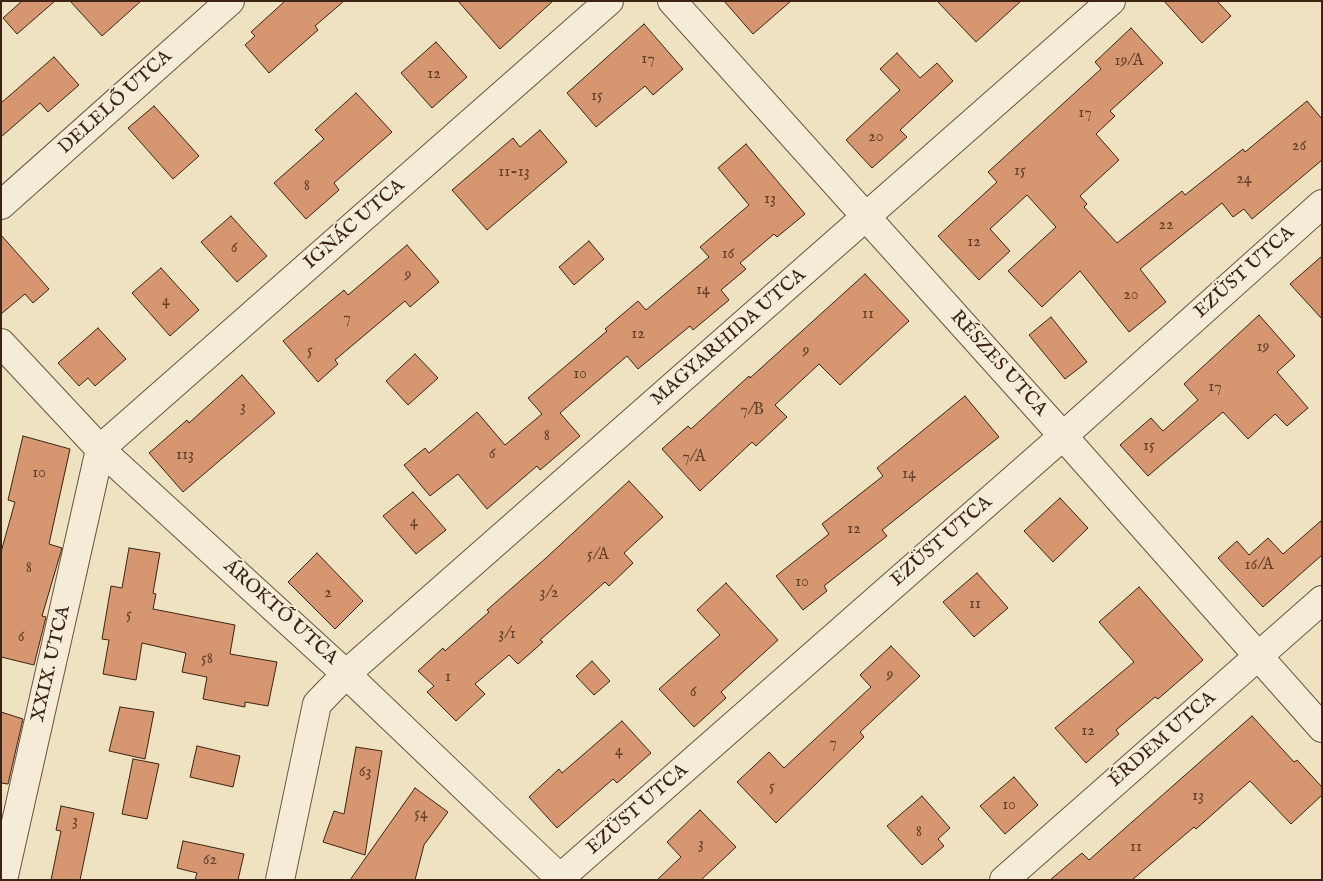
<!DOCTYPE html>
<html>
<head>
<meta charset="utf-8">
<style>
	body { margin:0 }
	#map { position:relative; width:1323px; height:881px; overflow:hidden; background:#efe2c1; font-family:"IM FELL English",serif }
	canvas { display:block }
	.frame { position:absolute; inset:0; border:2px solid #3c2314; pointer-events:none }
</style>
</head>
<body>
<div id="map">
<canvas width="1323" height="881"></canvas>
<div class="frame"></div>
</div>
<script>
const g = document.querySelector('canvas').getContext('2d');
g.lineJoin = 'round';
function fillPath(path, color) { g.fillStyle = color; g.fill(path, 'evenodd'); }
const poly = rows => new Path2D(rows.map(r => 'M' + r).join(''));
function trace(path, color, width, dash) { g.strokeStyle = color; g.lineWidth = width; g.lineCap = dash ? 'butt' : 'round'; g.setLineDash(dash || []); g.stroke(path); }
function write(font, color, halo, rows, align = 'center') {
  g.font = font + ' "IM FELL English",serif'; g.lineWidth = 4; g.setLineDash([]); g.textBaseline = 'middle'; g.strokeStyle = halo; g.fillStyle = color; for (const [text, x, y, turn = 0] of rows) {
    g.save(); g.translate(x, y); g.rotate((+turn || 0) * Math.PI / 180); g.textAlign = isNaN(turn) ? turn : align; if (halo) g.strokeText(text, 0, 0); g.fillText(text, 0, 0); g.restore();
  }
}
const building = poly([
	[22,1,55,1,17,34,3,18,22,1],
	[70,1,141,1,102,36,70,1],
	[285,1,344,1,315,26,318,30,269,73,245,45,255,36,251,32,285,1],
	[458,1,553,1,500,49,458,1],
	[724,1,791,1,753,34,724,1],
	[937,1,1021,1,976,42,937,1],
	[1164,1,1217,1,1231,16,1202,43,1164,1],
	[644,24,683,69,653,95,645,86,596,127,567,93,644,24],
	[1131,28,1163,63,1110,111,1115,116,1096,134,1119,160,1080,196,1087,204,1084,207,1117,243,1182,191,1185,195,1243,149,1245,152,1307,101,1322,119,1322,160,1252,219,1244,209,1233,217,1222,203,1140,269,1166,302,1129,332,1080,271,1042,307,1008,271,1056,227,1027,195,990,229,1010,251,979,280,938,236,997,182,988,172,1101,69,1095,62,1131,28],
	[436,42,467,77,432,108,401,73,436,42],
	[897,53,920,78,937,63,953,81,900,130,907,137,872,168,846,140,900,90,880,69,897,53],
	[54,57,79,85,48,112,40,103,1,137,1,103,54,57],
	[356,93,392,132,334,183,339,190,306,219,274,183,324,139,315,130,356,93],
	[154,106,199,156,173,179,128,128,154,106],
	[540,130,567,162,487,230,452,190,513,138,520,147,540,130],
	[746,144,805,214,777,237,774,234,740,263,746,269,721,290,729,300,693,330,690,326,638,369,627,356,560,413,580,436,540,470,537,466,487,509,458,474,430,496,404,465,425,448,429,453,477,412,505,445,542,414,528,398,607,331,605,329,638,301,646,310,709,257,700,247,749,205,718,168,746,144],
	[231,216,267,256,237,282,201,242,231,216],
	[1,235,49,289,33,303,25,294,1,314,1,235],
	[589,241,604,259,574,285,559,267,589,241],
	[407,245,439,282,410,307,405,301,335,360,338,364,318,382,283,341,344,290,348,295,407,245],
	[1322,256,1322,319,1290,284,1322,256],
	[161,268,199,310,170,336,132,293,161,268],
	[865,274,909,321,840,385,819,364,775,405,787,417,756,446,752,442,700,491,662,449,688,426,691,429,749,376,750,378,865,274],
	[1259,315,1295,356,1277,372,1308,408,1287,426,1275,414,1248,439,1223,412,1148,476,1120,445,1151,418,1163,431,1198,400,1184,384,1259,315],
	[1051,317,1087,362,1065,379,1029,335,1051,317],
	[98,328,126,359,95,386,88,378,79,386,58,363,98,328],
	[415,354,438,378,408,405,386,381,415,354],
	[242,375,275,413,183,492,149,453,187,420,189,423,242,375],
	[965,396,999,437,882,530,887,536,824,586,827,591,803,610,776,576,829,534,822,524,883,476,877,468,965,396],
	[23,436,70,449,49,544,62,548,42,616,46,617,34,665,1,657,1,552,15,502,8,500,23,436],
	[629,481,663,517,624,553,633,563,609,586,605,582,540,640,543,642,518,664,509,655,475,684,485,694,456,721,427,692,434,686,418,671,443,648,445,651,489,612,487,610,546,558,629,481],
	[413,492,446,530,416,554,383,516,413,492],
	[1060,498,1088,528,1053,562,1024,531,1060,498],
	[1322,520,1322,555,1263,607,1218,558,1237,541,1249,555,1268,538,1283,554,1322,520],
	[129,548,160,553,153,593,156,594,153,609,235,625,230,654,277,662,268,706,245,702,245,707,203,699,207,677,182,672,186,653,142,643,136,680,103,674,109,640,102,639,111,586,122,588,129,548],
	[317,553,363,601,335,629,288,582,317,553],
	[977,573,1008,608,974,637,943,602,977,573],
	[726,583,778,640,721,692,726,698,694,727,659,689,720,635,697,610,726,583],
	[1139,587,1203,660,1158,699,1155,697,1116,730,1119,734,1086,763,1055,728,1134,662,1099,622,1139,587],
	[891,646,920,676,860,732,864,737,776,823,737,782,769,752,784,768,871,687,860,675,891,646],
	[592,661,610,681,594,695,576,676,592,661],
	[120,707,154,712,145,759,109,751,120,707],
	[1,712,23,719,8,784,1,783,1,712],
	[1252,716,1294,762,1297,760,1322,787,1322,795,1291,824,1250,781,1196,829,1194,827,1132,880,1050,880,1082,853,1089,860,1252,716],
	[622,721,651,753,617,783,613,779,557,828,529,797,559,769,562,773,622,721],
	[197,746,240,756,233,787,190,777,197,746],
	[356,747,382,751,365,855,323,842,334,811,344,814,356,747],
	[133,759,159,764,147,819,122,814,133,759],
	[1014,777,1038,805,1005,834,980,806,1014,777],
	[415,788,448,812,424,845,415,880,350,880,415,788],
	[922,796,950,828,938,839,944,846,922,865,887,826,922,796],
	[61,806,94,813,80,880,51,880,61,831,56,830,61,806],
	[700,810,736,847,701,880,657,880,681,857,667,842,700,810],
	[183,841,244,854,238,880,195,880,197,873,177,868,183,841]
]);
fillPath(building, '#d59670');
trace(building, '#3c2314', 1);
const minor = poly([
	[672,1,1063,436,1322,728],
	[1,205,230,1],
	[1,343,100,449,346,674,562,880],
	[560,878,1063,436,1322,204],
	[3,880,100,449,609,1],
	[280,880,317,704,346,674,1111,1],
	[1004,880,1322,600]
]);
trace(minor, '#69533f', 30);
trace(minor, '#f5ecd7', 28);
write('16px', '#62402b', null, [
	["17",648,60],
	["19/A",1129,62],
	["12",434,75],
	["15",597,97],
	["17",1085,114],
	["20",876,138],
	["26",1299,147],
	["15",1020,172],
	["11-13",514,173],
	["24",1244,180],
	["8",307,187],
	["13",770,200],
	["22",1166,226],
	["12",974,243],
	["6",234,249],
	["16",728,255],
	["9",408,276],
	["14",703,291],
	["20",1131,296],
	["4",166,302],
	["11",868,315],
	["7",347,319],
	["12",638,335],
	["19",1263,348],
	["5",310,352],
	["9",806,352],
	["10",580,375],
	["17",1215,388],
	["3",243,408],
	["7/B",752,411],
	["8",547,437],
	["15",1149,447],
	["6",492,455],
	["113",185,456],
	["7/A",694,458],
	["10",39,474],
	["14",909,475],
	["4",414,523],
	["12",854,530],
	["5/A",598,556],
	["16/A",1259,566],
	["8",29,569],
	["10",802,583],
	["2",328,594],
	["3/2",549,594],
	["11",975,605],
	["5",129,616],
	["3/1",507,635],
	["6",21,638],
	["58",207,660],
	["9",890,676],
	["1",448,678],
	["6",693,693],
	["12",1088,732],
	["7",833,744],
	["4",619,752],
	["63",365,773],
	["5",772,788],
	["13",1198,797],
	["10",1009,806],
	["54",421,815],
	["3",75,822],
	["8",919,833],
	["3",701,845],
	["11",1136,848],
	["62",210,861]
]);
write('19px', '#3c2314', '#f5ecd7', [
	["DELELŐ UTCA",116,103,-42],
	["IGNÁC UTCA",355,225,-41],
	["EZÜST UTCA",1245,273,-42],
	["MAGYARHIDA UTCA",729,338,-41],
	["RÉSZES UTCA",998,364,48],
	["EZÜST UTCA",942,542,-41],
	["ÁROKTŐ UTCA",280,613,42],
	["XXIX. UTCA",52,664,-77],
	["ÉRDEM UTCA",1163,740,-41],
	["EZÜST UTCA",638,810,-41]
]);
</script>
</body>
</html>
